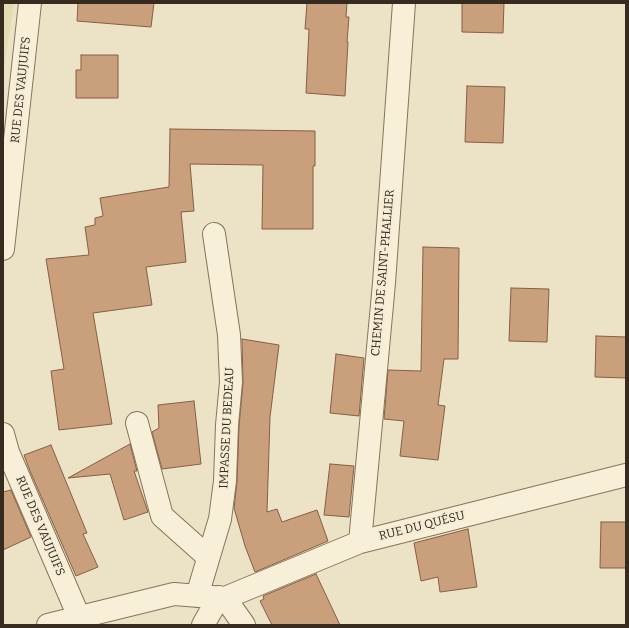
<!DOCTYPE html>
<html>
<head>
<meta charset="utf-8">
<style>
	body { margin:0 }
	#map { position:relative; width:629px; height:628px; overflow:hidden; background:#ece2c5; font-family:Bitter,serif }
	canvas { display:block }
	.frame { position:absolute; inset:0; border:4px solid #372b1f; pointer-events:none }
</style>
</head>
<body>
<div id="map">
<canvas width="629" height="628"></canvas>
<div class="frame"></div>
</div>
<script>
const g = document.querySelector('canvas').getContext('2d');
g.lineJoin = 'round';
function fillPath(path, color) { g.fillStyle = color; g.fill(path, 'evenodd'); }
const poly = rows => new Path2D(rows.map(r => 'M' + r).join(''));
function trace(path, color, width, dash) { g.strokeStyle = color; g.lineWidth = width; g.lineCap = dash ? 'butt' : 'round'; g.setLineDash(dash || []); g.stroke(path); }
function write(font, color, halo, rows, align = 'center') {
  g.font = font + ' Bitter,serif'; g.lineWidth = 4; g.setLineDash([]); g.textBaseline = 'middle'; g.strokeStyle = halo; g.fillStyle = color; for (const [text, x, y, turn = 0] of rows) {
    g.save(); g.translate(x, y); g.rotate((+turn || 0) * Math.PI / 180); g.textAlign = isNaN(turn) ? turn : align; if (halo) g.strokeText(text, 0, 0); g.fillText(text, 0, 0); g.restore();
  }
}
fillPath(poly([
	[3,3,14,3,3,74]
]), '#e2dbb3');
const building = poly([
	[78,3,154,3,151,27,77,21,78,3],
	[307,3,347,3,346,17,349,17,347,42,348,42,345,96,306,93,309,29,305,29,307,3],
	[462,3,504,3,503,33,462,32,462,3],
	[81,55,118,55,118,98,76,98,76,70,81,70,81,55],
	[467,86,505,87,503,143,465,142,467,86],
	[170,129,315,131,315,166,313,166,313,229,262,229,263,165,190,164,194,211,181,212,186,262,146,267,152,305,93,313,112,424,59,430,51,371,64,369,46,259,89,255,85,227,95,225,95,218,103,216,100,198,169,187,170,129],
	[423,247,459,248,458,359,444,359,438,405,445,406,438,460,400,456,404,421,384,419,388,370,421,371,423,247],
	[511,288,549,289,547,342,509,341,511,288],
	[596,336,626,337,626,378,595,377,596,336],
	[242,339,279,345,270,417,267,512,277,509,282,522,317,510,328,541,255,572,245,546,234,508,237,482,239,426,243,383,242,339],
	[336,354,364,358,359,416,330,413,336,354],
	[194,401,201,464,162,469,152,432,159,428,158,405,194,401],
	[130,444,137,471,134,471,148,512,124,520,110,474,68,478,130,444],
	[51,445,87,533,83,534,98,567,76,576,30,471,24,455,51,445],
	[330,464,354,466,349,517,324,515,330,464],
	[11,490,31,537,3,550,3,492,11,490],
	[601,522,626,522,626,568,600,568,601,522],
	[468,529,477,587,440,592,438,577,421,581,414,543,468,529],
	[316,574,340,625,272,625,260,601,264,599,263,596,316,574]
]);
fillPath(building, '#c99f7c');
trace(building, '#855f43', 1);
const minor = poly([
	[3,249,30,3],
	[137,423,162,516,208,557],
	[3,434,8,452,79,617],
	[360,542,384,283,404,3],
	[197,596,220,519,225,481,227,425,231,382,229,335,214,234],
	[225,598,244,625],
	[48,625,174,594,225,598,360,542,626,475],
	[203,625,219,597]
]);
trace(minor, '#86745c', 24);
trace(minor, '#f7efd8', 22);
write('12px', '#372b1f', '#f4ecd4', [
	["RUE DES VAUJUIFS",21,90,-84],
	["CHEMIN DE SAINT-PHALLIER",383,273,-85],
	["IMPASSE DU BEDEAU",227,428,-87],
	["RUE DES VAUJUIFS",40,526,67],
	["RUE DU QUÉSU",422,526,-14]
]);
</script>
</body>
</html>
